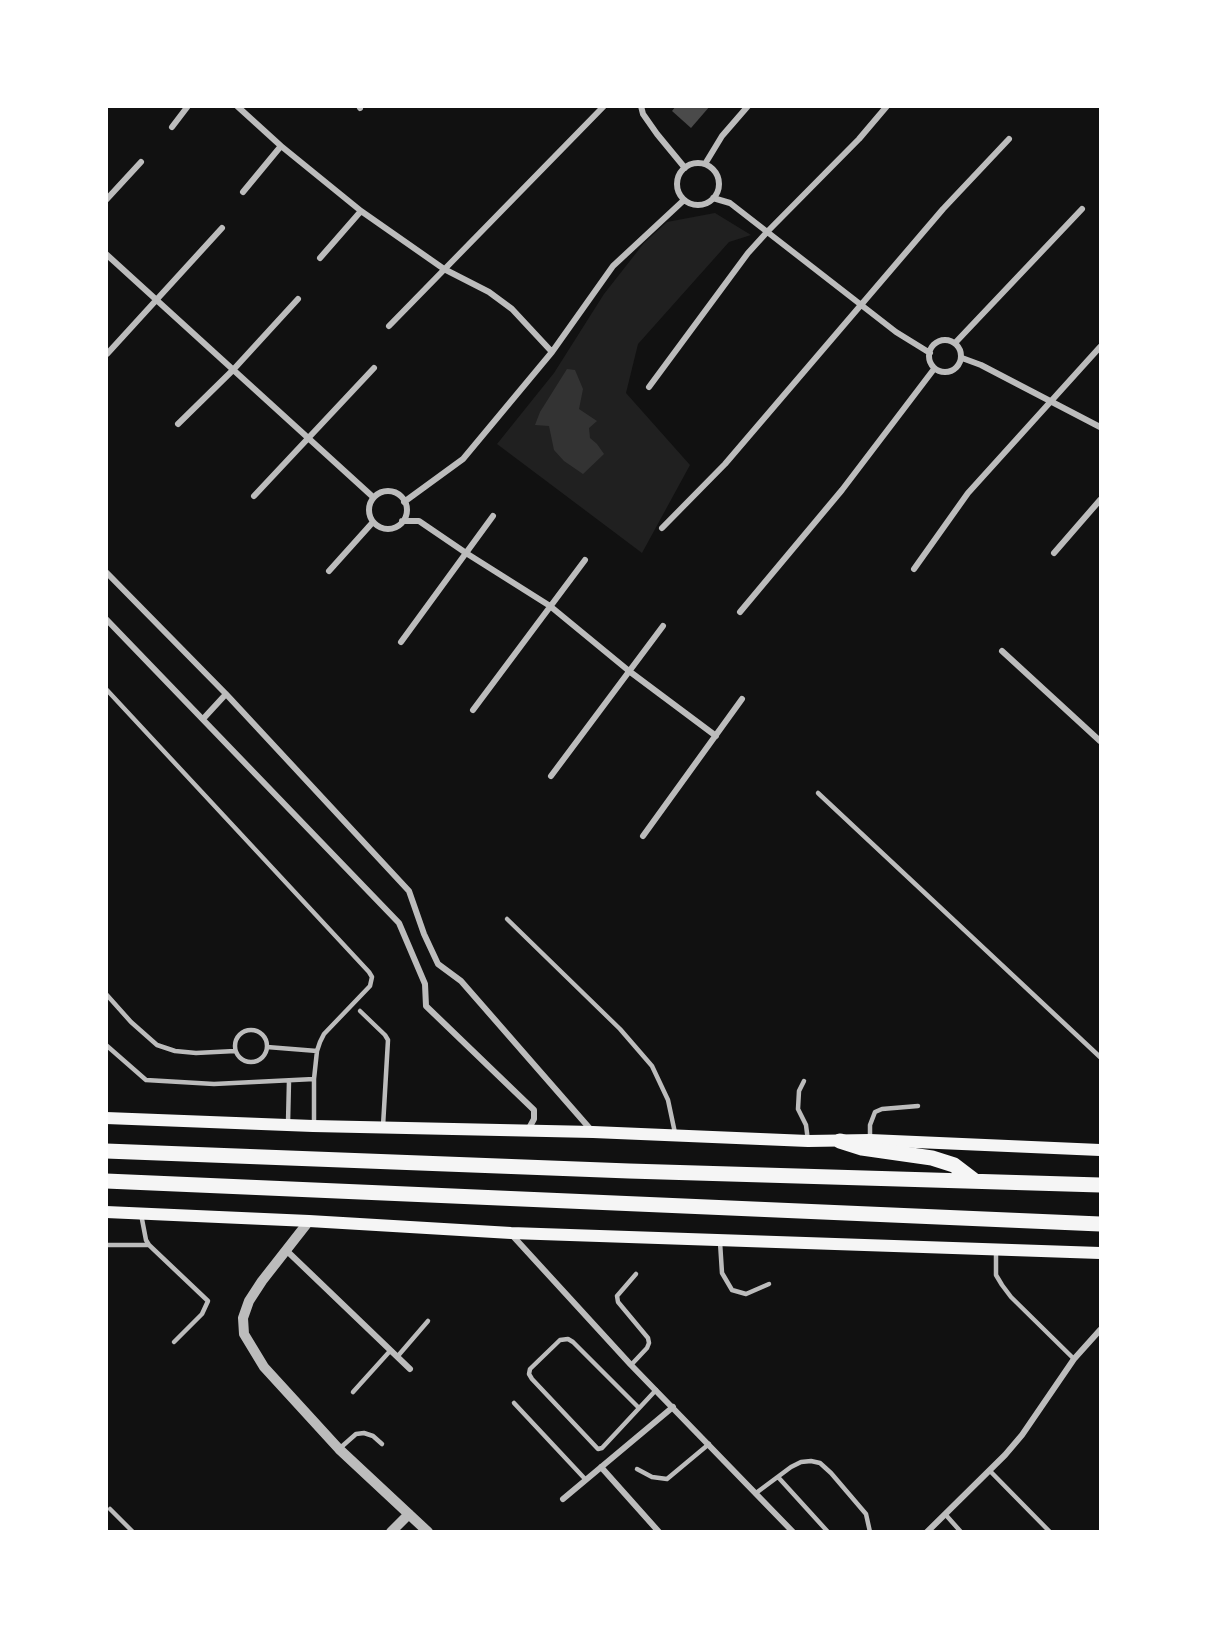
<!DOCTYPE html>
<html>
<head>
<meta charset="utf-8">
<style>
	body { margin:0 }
	#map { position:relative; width:1207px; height:1638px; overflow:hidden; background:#111; font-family:Roboto,sans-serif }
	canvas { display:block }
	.frame { position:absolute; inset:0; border:108px solid #fff; pointer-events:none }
</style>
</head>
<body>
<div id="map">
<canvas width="1207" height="1638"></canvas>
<div class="frame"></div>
</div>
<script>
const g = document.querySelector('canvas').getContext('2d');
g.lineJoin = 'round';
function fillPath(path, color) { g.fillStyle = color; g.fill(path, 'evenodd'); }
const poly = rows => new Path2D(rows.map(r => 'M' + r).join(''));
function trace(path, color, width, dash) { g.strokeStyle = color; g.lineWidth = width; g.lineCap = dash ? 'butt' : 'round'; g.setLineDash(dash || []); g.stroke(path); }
fillPath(poly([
	[715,213,751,235,729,242,638,344,626,393,690,465,642,553,497,444,554,373,604,294,644,243,667,222]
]), '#202020');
fillPath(poly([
	[567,369,575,370,583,389,579,409,597,421,589,428,590,438,597,444,604,454,583,474,564,461,554,450,549,426,535,425,540,412]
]), '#333');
fillPath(poly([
	[676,106,710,106,691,128,672,111]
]), '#4a4a4a');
trace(poly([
	[106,689,369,972,372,977,370,986,324,1034,320,1042,317,1051,314,1079,314,1124],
	[818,793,1100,1057],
	[507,919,620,1029,652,1066,668,1100,675,1133],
	[106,994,131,1022,157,1045,175,1051,196,1053,235,1051],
	[360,1011,385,1035,388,1040,383,1126],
	'235 1046a16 16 0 1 1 32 0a16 16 0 1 1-32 0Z',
	[106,1045,146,1080,214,1084,314,1079],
	[267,1047,317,1051],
	[804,1081,799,1091,798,1109,806,1125,808,1141],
	[288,1123,289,1081],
	[870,1138,870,1125,875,1112,882,1109,918,1106],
	[141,1214,146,1240,149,1245,208,1301,202,1314,174,1342],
	[720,1242,722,1273,732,1290,746,1294,769,1284],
	[106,1245,149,1245],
	[996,1251,996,1275,1002,1285,1011,1297,1074,1359],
	[397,1357,428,1321],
	[631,1365,647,1348,649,1343,648,1338,618,1302,617,1296,636,1274],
	[353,1392,390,1351],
	[514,1403,586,1480],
	[638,1407,573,1342,568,1339,560,1340,530,1369,529,1374,532,1379,598,1449,602,1448,656,1390],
	[339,1449,356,1434,364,1433,373,1436,382,1444],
	[637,1469,652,1477,667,1479,709,1444],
	[990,1471,1050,1532],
	[778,1477,828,1532],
	[756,1493,791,1467,801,1462,811,1461,820,1463,831,1473,866,1514,870,1532],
	[110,1509,133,1532],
	[945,1514,961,1532]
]), '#bcbcbc', 4.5);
trace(poly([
	[237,106,281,146,361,211,444,269,489,292,512,309,552,352],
	[359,106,360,108],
	[641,106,643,114,657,134,685,168],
	[172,127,188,106],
	'677 184a21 21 0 1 1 42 0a21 21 0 1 1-42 0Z',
	[705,164,722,136,748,106],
	[243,192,281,146],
	[713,198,730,203,896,332,930,353],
	[106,200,141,162],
	[106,254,373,497],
	[320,258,361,211],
	[389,326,604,106],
	'929 356a16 16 0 1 1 32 0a16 16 0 1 1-32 0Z',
	[955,343,1082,209],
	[107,354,222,228],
	[962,358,981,365,1100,427],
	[649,387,748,253,768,231,859,139,887,106],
	[178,424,233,370,298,299],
	'369 510a19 19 0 1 1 38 0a19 19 0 1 1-38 0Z',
	[254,496,374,368],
	[404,502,463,459,552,352,613,266,684,200],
	[402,521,419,521,466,553,550,606,629,671,716,736],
	[662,528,725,464,943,209,1009,139],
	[1054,553,1100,500],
	[914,569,968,493,1100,347],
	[329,571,373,522],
	[106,572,226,694,409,891,424,934,438,964,461,981,592,1131],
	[740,612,842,490,934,369],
	[106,619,399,923,425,984,426,1006,534,1110,534,1119,528,1130],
	[401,642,493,516],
	[1002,651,1100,741],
	[473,710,585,560],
	[203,719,226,694],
	[551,776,663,626],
	[643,836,742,699],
	[511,1234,631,1365,793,1532],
	[287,1251,410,1369],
	[601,1467,659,1532],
	[563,1499,673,1407],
	[927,1532,1005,1455,1022,1435,1074,1359,1100,1330]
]), '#bcbcbc', 6);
trace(poly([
	[309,1221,262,1281,249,1301,243,1318,244,1334,264,1367,339,1449,428,1532],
	[391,1532,409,1514]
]), '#bcbcbc', 10);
trace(poly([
	[106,1118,313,1126,593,1132,808,1141,870,1140,1100,1150],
	[106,1212,309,1221,511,1233,1100,1253]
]), '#f5f5f5', 12);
trace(poly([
	[840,1141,862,1148,932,1158,954,1165,975,1181],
	[106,1151,629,1171,1100,1185],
	[106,1181,1100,1224]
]), '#f5f5f5', 15);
</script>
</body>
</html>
